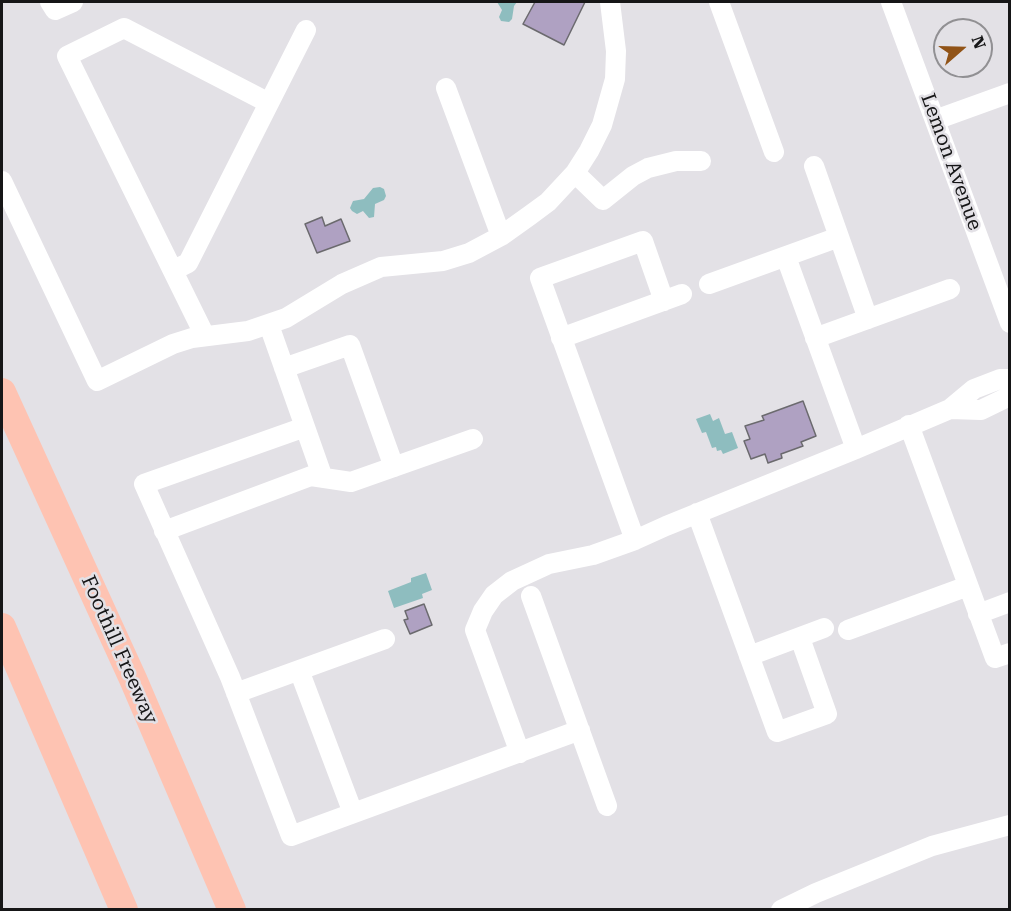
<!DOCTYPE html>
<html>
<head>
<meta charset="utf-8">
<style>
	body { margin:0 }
	#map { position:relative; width:1011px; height:911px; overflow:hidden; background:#e3e1e6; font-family:"Roboto Serif",serif }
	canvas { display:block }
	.frame { position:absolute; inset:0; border:3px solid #161617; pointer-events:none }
	.north { position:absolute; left:933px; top:18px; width:60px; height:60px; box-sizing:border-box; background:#e3e1e6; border:2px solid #919093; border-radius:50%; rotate:70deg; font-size:16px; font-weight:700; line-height:24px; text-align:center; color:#161617 }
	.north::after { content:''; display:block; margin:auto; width:21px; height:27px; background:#915317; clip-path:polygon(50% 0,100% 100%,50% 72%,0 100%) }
</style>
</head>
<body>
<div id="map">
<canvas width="1011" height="911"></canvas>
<div class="frame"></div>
<div class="north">N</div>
</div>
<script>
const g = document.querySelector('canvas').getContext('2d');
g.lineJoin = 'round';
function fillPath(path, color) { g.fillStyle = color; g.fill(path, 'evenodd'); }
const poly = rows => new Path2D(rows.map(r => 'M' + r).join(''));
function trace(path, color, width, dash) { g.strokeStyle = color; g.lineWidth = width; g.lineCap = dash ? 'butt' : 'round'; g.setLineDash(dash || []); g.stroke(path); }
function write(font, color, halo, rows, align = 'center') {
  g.font = font + ' "Roboto Serif",serif'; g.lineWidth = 5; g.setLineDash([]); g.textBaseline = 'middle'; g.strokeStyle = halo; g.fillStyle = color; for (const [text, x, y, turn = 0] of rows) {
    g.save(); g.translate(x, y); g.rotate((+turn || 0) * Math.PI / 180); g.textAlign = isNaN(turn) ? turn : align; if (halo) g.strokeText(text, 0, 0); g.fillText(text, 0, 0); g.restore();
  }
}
fillPath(poly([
	[497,2,517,2,514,6,512,19,509,22,501,21,499,17,502,10],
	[380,187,384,189,386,196,384,200,375,204,374,217,369,218,363,211,357,214,352,211,350,208,353,201,364,199,373,188],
	[710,414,713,421,719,418,725,434,732,432,738,448,723,454,721,450,717,451,716,447,712,448,706,432,702,433,696,419],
	[426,573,432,590,422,594,423,598,394,608,388,591,411,582,411,578]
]), '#8ebdbf');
const building = poly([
	[535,2,585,2,564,45,523,24,535,2],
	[322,217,325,226,341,219,350,241,317,253,305,224,322,217],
	[803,401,816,436,801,442,803,446,781,454,782,458,768,463,765,454,751,459,744,441,750,439,745,426,764,420,762,416,803,401],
	[424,604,432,625,410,634,404,620,408,619,405,611,424,604]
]);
fillPath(building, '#afa1c2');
trace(building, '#6b6a6e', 1.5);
trace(poly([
	[50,2,55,10,73,2],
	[719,2,774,152],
	[891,2,1010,323],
	[446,88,501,236],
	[935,120,1010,93],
	[814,166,868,319],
	[575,173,603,200,633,176,648,168,676,161,701,161],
	[2,181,97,381,173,344,192,338,248,331,286,318,342,284,381,267,443,261,469,253,501,236,529,216,548,202,575,173,589,151,602,125,615,79,616,51,610,2],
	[786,257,856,449],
	[174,270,188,263,306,30],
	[709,284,839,237],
	[269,325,323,478],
	[205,336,67,56,124,28,269,103],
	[561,338,682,294],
	[815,338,950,289],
	[284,368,350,345,394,467],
	[950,409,981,410,1010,396],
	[909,425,995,658,1010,653],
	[305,427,144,484,230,677,291,836,580,730],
	[697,513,777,732,827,714,800,638],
	[164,531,311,476,351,482,473,439],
	[635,540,540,278,643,241,664,301],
	[531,596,607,806],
	[978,614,1010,602],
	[848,630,968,586],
	[749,656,824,628],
	[299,670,353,813],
	[236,693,385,639],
	[520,753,475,630,483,611,494,595,512,581,549,564,593,555,635,540,666,526,856,449,950,409,974,389,1000,379,1010,379],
	[781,910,816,893,932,846,1010,825]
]), '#fff', 20);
trace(poly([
	[2,392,133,679,232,910],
	[2,627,124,910]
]), '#fec3b2', 28);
write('20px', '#161617', '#e3e1e6', [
	["Lemon Avenue",951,162,70],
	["Foothill Freeway",119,650,66]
]);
</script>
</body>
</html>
